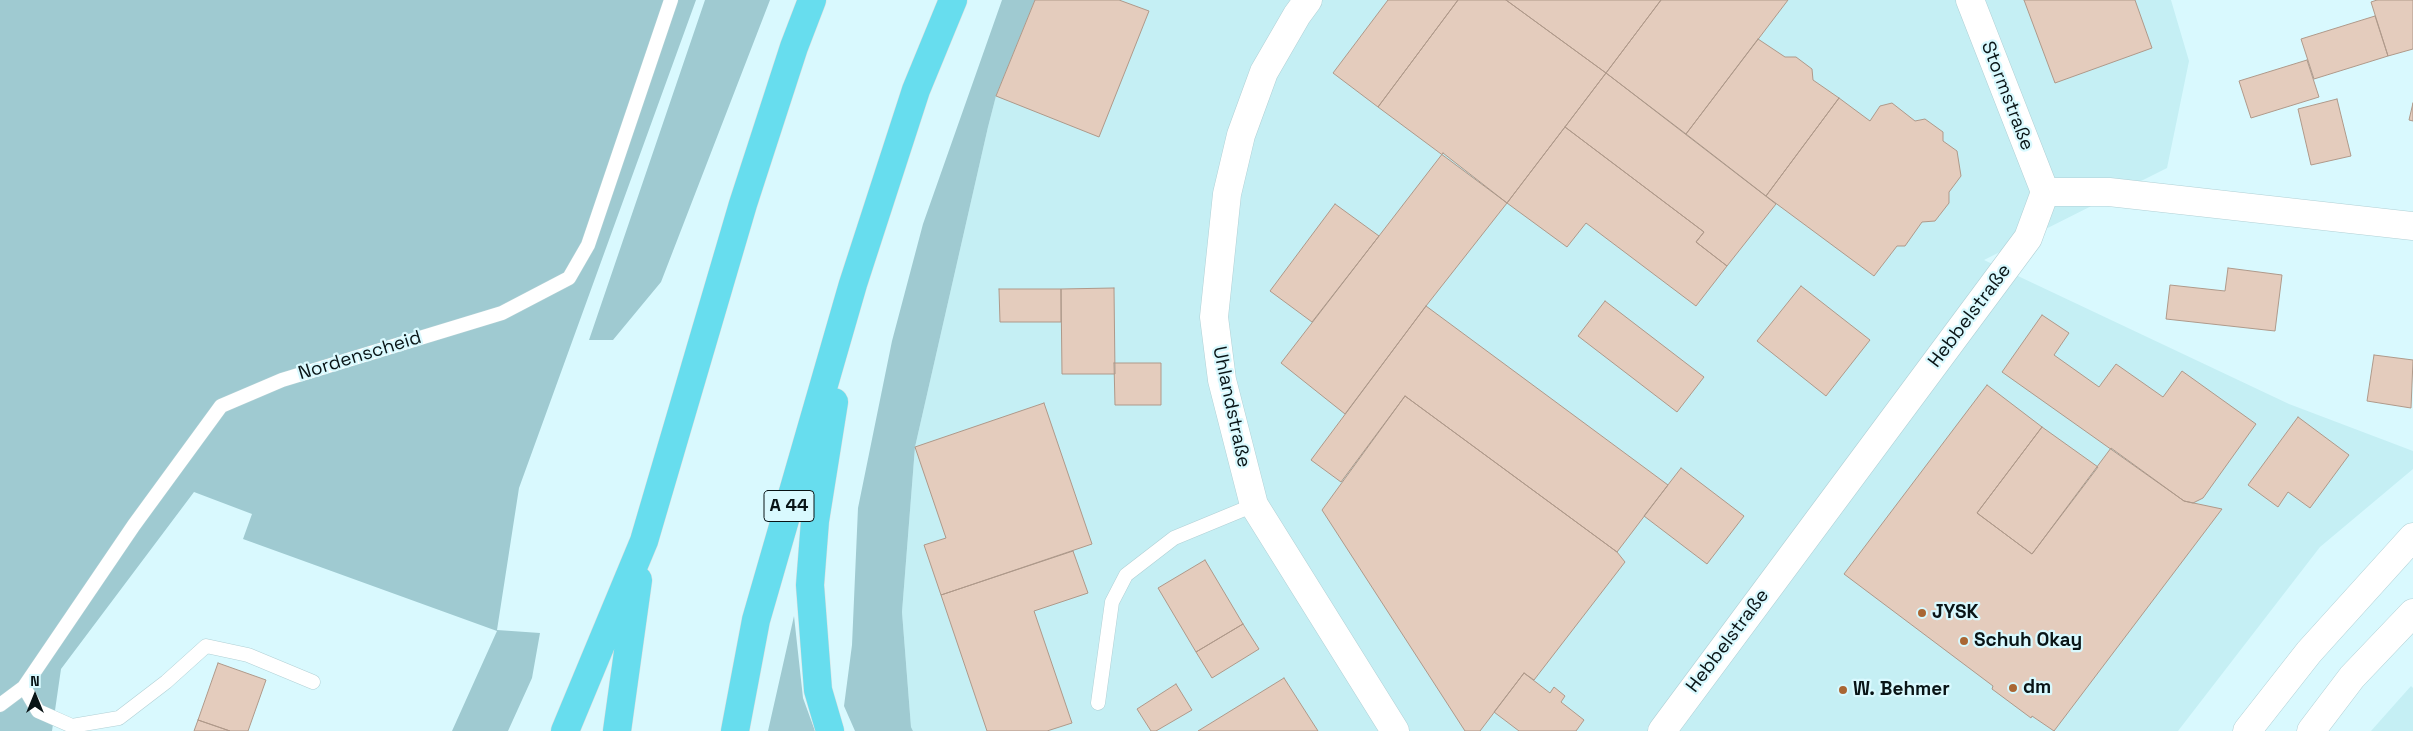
<!DOCTYPE html>
<html>
<head>
<meta charset="utf-8">
<style>
	body { margin:0 }
	#map { position:relative; width:2413px; height:731px; overflow:hidden; background:#d9f9fe; font-family:"Space Grotesk",sans-serif }
	canvas { display:block }
	.north { position:absolute; left:10px; top:671px; width:50px; height:50px; -webkit-text-stroke:4px #d9f9fe; paint-order:stroke; rotate:0deg; font-size:14px; font-weight:700; line-height:20px; text-align:center; color:#091416 }
	.north::after { content:''; display:block; margin:auto; width:18px; height:22px; background:#091416; clip-path:polygon(50% 0,100% 100%,50% 72%,0 100%) }
</style>
</head>
<body>
<div id="map">
<canvas width="2413" height="731"></canvas>
<div class="north">N</div>
</div>
<script>
const g = document.querySelector('canvas').getContext('2d');
g.lineJoin = 'round';
function fillPath(path, color) { g.fillStyle = color; g.fill(path, 'evenodd'); }
const poly = rows => new Path2D(rows.map(r => 'M' + r).join(''));
function trace(path, color, width, dash) { g.strokeStyle = color; g.lineWidth = width; g.lineCap = dash ? 'butt' : 'round'; g.setLineDash(dash || []); g.stroke(path); }
function write(font, color, halo, rows, align = 'center') {
  g.font = font + ' "Space Grotesk",sans-serif'; g.lineWidth = 4.5; g.setLineDash([]); g.textBaseline = 'middle'; g.strokeStyle = halo; g.fillStyle = color; for (const [text, x, y, turn = 0] of rows) {
    g.save(); g.translate(x, y); g.rotate((+turn || 0) * Math.PI / 180); g.textAlign = isNaN(turn) ? turn : align; if (halo) g.strokeText(text, 0, 0); g.fillText(text, 0, 0); g.restore();
  }
}
fillPath(poly([
	[1035,0,2171,0,2189,61,2167,168,1984,260,2289,404,2413,451,2413,469,2320,547,2178,731,913,731,911,727,902,612,915,447,988,127,996,96],
	[2411,686,2413,688,2413,731,2371,731]
]), '#c5eff4');
fillPath(poly([
	[0,0,696,0,519,488,497,630,540,633,532,678,508,731,452,731,497,631,243,539,252,514,194,492,61,669,52,731,0,731],
	[705,0,770,0,661,282,613,340,589,340],
	[1002,0,1035,0,996,96,988,127,915,447,902,612,911,727,913,731,855,731,844,706,852,645,858,508,892,341,923,224],
	[794,616,803,698,815,731,768,731]
]), '#9fcad1');
const building = poly([
	[1035,0,1119,0,1149,11,1099,137,996,96,1035,0],
	[1388,0,1458,0,1378,107,1333,73,1388,0],
	[1458,0,1506,0,1606,73,1507,203,1378,107,1458,0],
	[1506,0,1661,0,1606,73,1506,0],
	[1661,0,1788,0,1686,134,1606,73,1661,0],
	[2024,0,2135,0,2152,48,2055,83,2024,0],
	[2377,0,2413,0,2413,49,2388,56,2371,2,2377,0],
	[2375,16,2388,56,2314,79,2301,39,2375,16],
	[1758,39,1785,57,1796,57,1812,69,1813,80,1839,98,1766,196,1686,134,1758,39],
	[2307,60,2319,97,2251,118,2239,81,2307,60],
	[1606,73,1776,204,1727,266,1696,242,1704,232,1565,127,1606,73],
	[1839,98,1870,121,1880,106,1892,103,1915,121,1925,119,1943,132,1943,141,1957,151,1961,176,1949,192,1949,203,1935,221,1922,222,1905,246,1897,246,1874,276,1766,196,1839,98],
	[2337,99,2351,156,2311,165,2298,109,2337,99],
	[2413,103,2413,121,2409,120,2413,103],
	[1565,127,1704,232,1696,242,1727,266,1696,306,1586,223,1567,247,1507,203,1565,127],
	[1443,153,1507,203,1426,306,1345,414,1281,363,1443,153],
	[1335,204,1379,236,1312,322,1270,291,1335,204],
	[2228,268,2282,275,2275,331,2166,319,2170,285,2225,291,2228,268],
	[1801,286,1870,340,1826,396,1757,341,1801,286],
	[1114,288,1115,374,1062,374,1061,289,1114,288],
	[999,289,1061,289,1061,322,1000,322,999,289],
	[1605,301,1704,377,1677,412,1578,336,1605,301],
	[1426,306,1668,485,1617,552,1405,396,1341,482,1311,460,1426,306],
	[2042,315,2069,333,2054,355,2099,387,2116,364,2163,397,2182,371,2256,424,2203,498,2193,503,2184,501,2002,372,2042,315],
	[2374,355,2413,360,2411,408,2367,401,2374,355],
	[1114,363,1161,363,1161,405,1115,405,1114,363],
	[1987,385,2042,427,1977,513,2032,554,2111,448,2184,501,2222,509,2054,731,2032,716,2031,718,1992,689,1993,686,1844,574,1987,385],
	[1405,396,1617,552,1625,562,1534,680,1524,673,1480,731,1465,731,1322,510,1405,396],
	[1044,403,1092,544,941,595,924,545,946,538,915,447,1044,403],
	[2298,417,2349,455,2310,508,2288,492,2278,507,2248,485,2298,417],
	[2042,427,2098,467,2032,554,1977,513,2042,427],
	[1681,468,1744,516,1707,564,1644,516,1681,468],
	[1073,551,1088,593,1034,611,1072,723,1047,731,987,731,941,595,1073,551],
	[1205,560,1243,624,1196,652,1158,588,1205,560],
	[1243,624,1259,649,1212,678,1196,652,1243,624],
	[218,663,266,680,248,731,230,731,198,720,218,663],
	[1524,673,1550,693,1554,687,1565,696,1561,702,1584,720,1576,731,1519,731,1494,712,1524,673],
	[1284,678,1318,731,1198,731,1284,678],
	[1176,684,1192,710,1156,731,1151,731,1137,709,1176,684],
	[198,720,230,731,194,731,198,720]
]);
fillPath(building, '#e4ccbd');
trace(building, '#af998a', 1);
const service = poly([
	[24,687,38,711,72,726,119,718,166,682,206,646,248,655,313,682],
	[1098,703,1112,602,1126,575,1174,538,1254,505],
	[0,705,24,687,134,525,221,406,282,380,502,313,569,278,588,245,671,0]
]);
const minor = poly([
	[1308,0,1297,15,1264,72,1241,135,1227,194,1214,317,1222,380,1254,505,1395,731],
	[1970,0,2045,192],
	[2045,192,2109,192,2413,226],
	[1662,731,2028,238,2045,192]
]);
const secondary = poly([
	[2247,731,2309,652,2413,537],
	[2311,731,2352,677,2413,613]
]);
const motorway = poly([
	[565,731,644,541,743,204,794,47,812,0],
	[617,731,638,580],
	[735,731,756,620,853,284,916,90,953,0],
	[830,731,818,690,810,585,815,521,834,402]
]);
trace(service, '#b1d0d5', 15);
trace(minor, '#b1d0d5', 29);
trace(secondary, '#b1d0d5', 29);
trace(motorway, '#dddede', 29);
trace(service, '#fff', 14);
trace(minor, '#fff', 28);
trace(secondary, '#fff', 28);
trace(motorway, '#67ddee', 28);
for (const [x, y, r, color] of [
	[1922,613,5,"#a96633"],
	[1964,641,5,"#a96633"],
	[2013,688,5,"#a96633"],
	[1843,690,5,"#a96633"]
]) { const dot = new Path2D(); dot.arc(x, y, r, 0, 2 * Math.PI); g.fillStyle = color; g.fill(dot); trace(dot, '#d9f9fe', 2); }
for (const [x, y, w] of [
	[789,506,50]
]) { const box = new Path2D(); box.roundRect(x - w / 2, y - 15.5, w, 31, 4); g.fillStyle = '#d9f9fe'; g.fill(box); trace(box, '#091416', 1); }
write('bold 18px', '#091416', null, [
	["A 44",789,506]
]);
write('19px', '#091416', '#d9f9fe', [
	["Stormstraße",2007,96,69],
	["Hebbelstraße",1970,316,-53],
	["Nordenscheid",360,356,-17],
	["Uhlandstraße",1231,407,78],
	["Hebbelstraße",1728,641,-53]
]);
write('bold 19px', '#091416', '#d9f9fe', [
	["JYSK",1932,613],
	["Schuh Okay",1974,641],
	["dm",2023,688],
	["W. Behmer",1853,690]
], 'left');
</script>
</body>
</html>
